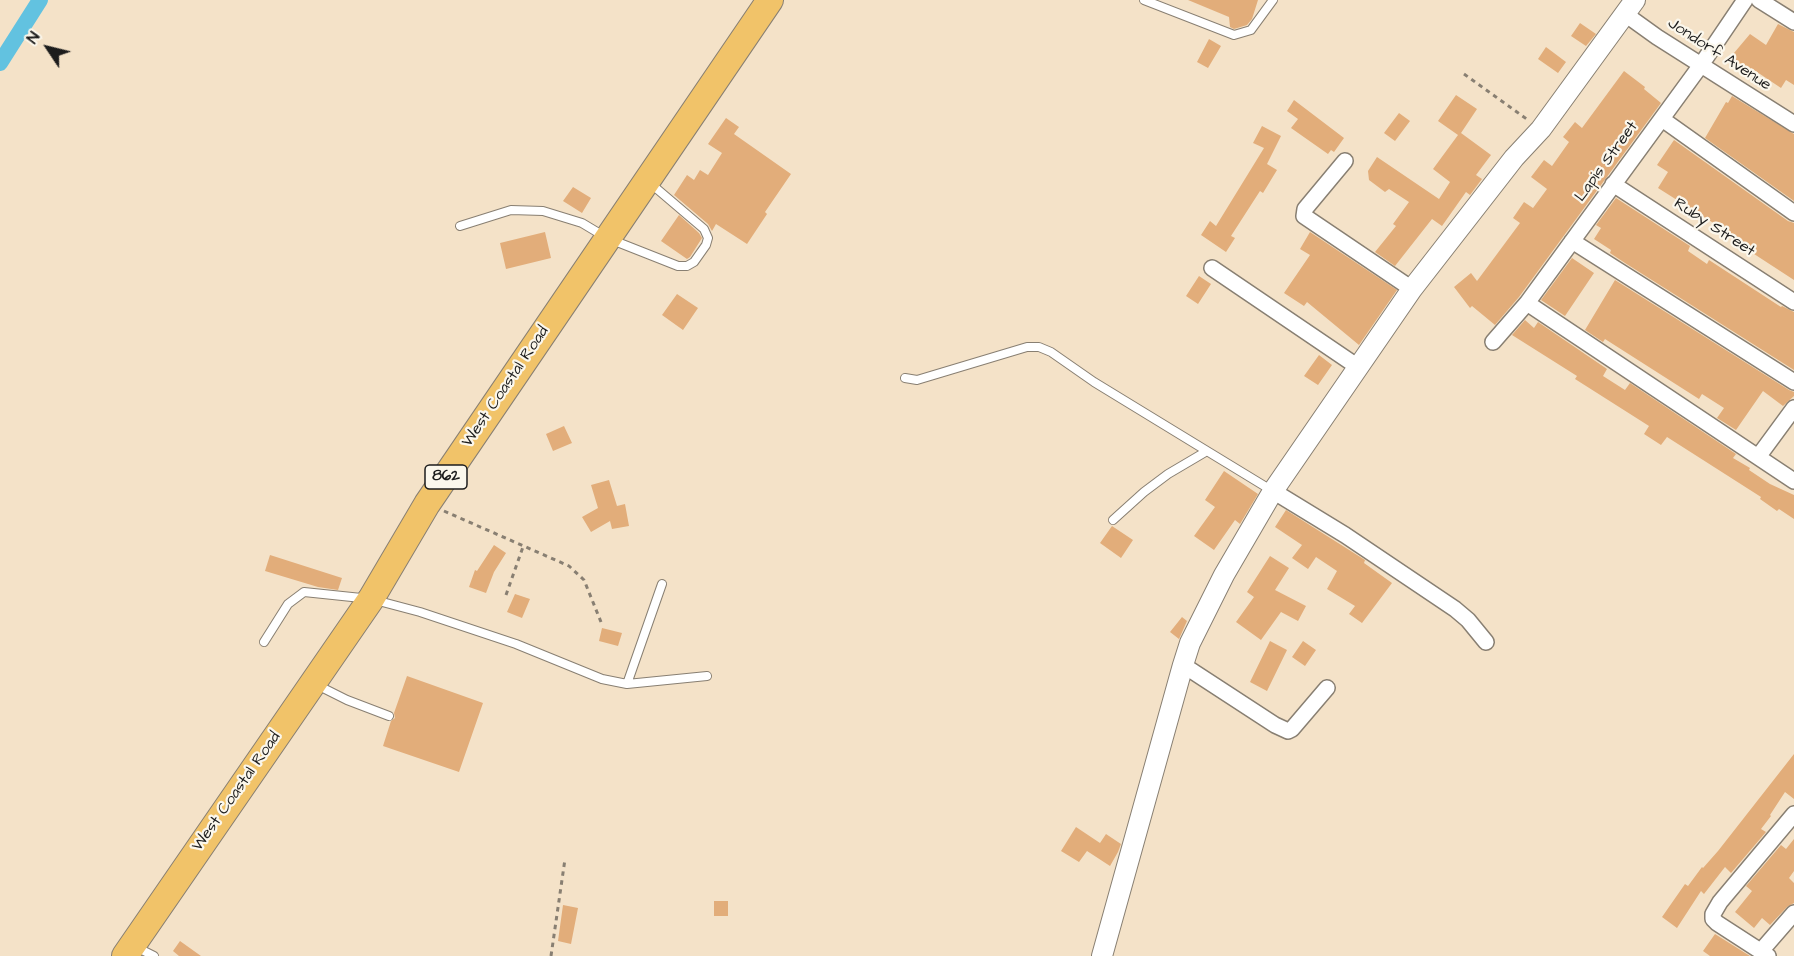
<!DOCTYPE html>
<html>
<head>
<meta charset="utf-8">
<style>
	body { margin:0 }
	#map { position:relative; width:1794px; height:956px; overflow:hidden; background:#f4e2c8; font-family:"Architects Daughter",sans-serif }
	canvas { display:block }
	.north { position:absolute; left:18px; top:18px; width:60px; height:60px; -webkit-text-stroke:4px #fbf7ec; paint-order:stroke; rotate:305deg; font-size:16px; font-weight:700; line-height:24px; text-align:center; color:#1c1c1c }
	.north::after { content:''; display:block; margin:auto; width:21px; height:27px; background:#1c1c1c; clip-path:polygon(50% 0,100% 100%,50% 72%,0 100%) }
</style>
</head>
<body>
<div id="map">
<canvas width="1794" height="956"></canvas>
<div class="north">N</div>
</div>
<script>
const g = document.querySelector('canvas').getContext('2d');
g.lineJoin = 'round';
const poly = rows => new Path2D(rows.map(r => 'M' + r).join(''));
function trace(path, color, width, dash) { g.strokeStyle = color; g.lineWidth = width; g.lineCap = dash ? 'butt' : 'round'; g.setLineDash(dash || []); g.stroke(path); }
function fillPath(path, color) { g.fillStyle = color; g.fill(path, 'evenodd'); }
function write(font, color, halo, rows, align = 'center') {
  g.font = font + ' "Architects Daughter",sans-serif'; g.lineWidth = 4.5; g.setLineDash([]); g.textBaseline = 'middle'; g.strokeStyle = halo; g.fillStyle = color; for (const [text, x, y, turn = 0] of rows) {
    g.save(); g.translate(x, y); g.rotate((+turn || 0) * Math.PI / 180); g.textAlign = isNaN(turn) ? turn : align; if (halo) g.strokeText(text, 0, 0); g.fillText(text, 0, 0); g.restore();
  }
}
trace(poly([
	[0,63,40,0]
]), '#62c2e0', 16);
fillPath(poly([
	[1188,0,1258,0,1252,19,1247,25,1234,29,1230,27,1229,17],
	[1580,23,1596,34,1586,46,1571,36],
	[1778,24,1794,32,1794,85,1786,80,1781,88,1751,68,1749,70,1736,61,1734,53,1750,34,1766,45],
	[1209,39,1221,46,1208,68,1197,62],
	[1546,47,1566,62,1558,73,1538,59],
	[1624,71,1645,87,1644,89,1661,103,1519,297,1495,325,1472,306,1470,308,1454,287,1471,273,1477,281,1520,223,1513,218,1524,202,1533,208,1547,189,1531,177,1544,160,1552,166,1569,142,1563,137,1575,122,1582,128],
	[1456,95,1477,109,1461,133,1491,155,1476,175,1482,179,1470,195,1466,192,1442,226,1432,219,1395,266,1375,252,1396,226,1393,224,1409,202,1389,189,1385,192,1369,180,1368,171,1377,157,1439,199,1450,182,1433,169,1458,135,1438,121],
	[1732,96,1794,134,1794,201,1705,138,1726,102,1728,103],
	[1294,100,1344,138,1334,152,1331,150,1328,154,1291,128,1298,119,1287,111],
	[1399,113,1410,121,1395,141,1384,133],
	[726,118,739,127,734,134,791,174,765,212,767,214,747,244,716,224,712,231,708,224,674,195,687,175,694,180,700,170,708,175,722,153,708,144],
	[1262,126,1281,136,1267,164,1277,170,1263,193,1260,191,1231,236,1235,238,1226,252,1201,235,1210,221,1216,226,1264,148,1253,143],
	[1674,140,1788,221,1794,223,1794,280,1751,252,1753,248,1658,188,1668,172,1657,165],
	[573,187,591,198,582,213,563,201],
	[1616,198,1690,246,1688,251,1707,264,1709,260,1781,307,1782,306,1794,312,1794,370,1625,263,1610,253,1611,250,1594,239,1601,228,1596,225],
	[679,215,699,233,702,238,690,257,687,259,661,241],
	[545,232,551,258,506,269,500,243],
	[1310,232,1397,290,1359,345,1307,302,1304,306,1284,293,1310,255,1300,249],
	[1572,258,1594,273,1565,316,1541,300],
	[1199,276,1211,284,1198,304,1186,296],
	[1615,280,1789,390,1794,392,1794,396,1783,406,1763,391,1736,430,1717,418,1724,408,1702,394,1699,399,1605,339,1603,342,1585,330],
	[677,294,698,308,683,330,662,315],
	[1525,320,1534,328,1538,322,1607,369,1603,376,1625,390,1630,383,1736,454,1733,458,1750,468,1749,470,1770,484,1794,495,1794,519,1779,509,1777,511,1760,499,1761,497,1667,437,1661,445,1644,434,1649,426,1575,379,1577,376,1512,335],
	[1319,355,1332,365,1318,385,1304,376],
	[564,426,572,443,553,451,546,434],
	[1224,471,1258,494,1240,524,1235,520,1214,550,1194,536,1215,507,1205,500],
	[609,480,617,506,625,504,629,526,612,529,610,521,591,532,582,517,598,508,591,485],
	[1286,510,1365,560,1364,563,1392,583,1362,623,1349,614,1355,606,1327,589,1337,571,1316,557,1308,569,1292,558,1302,545,1275,527],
	[1112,526,1133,540,1121,558,1100,543],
	[494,545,506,553,494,572,486,593,469,587,475,570,477,571],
	[270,555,342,578,338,590,318,587,265,571],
	[1270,556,1289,568,1275,590,1306,606,1298,621,1281,612,1261,640,1236,622,1254,597,1247,592],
	[515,594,530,599,522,618,507,612],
	[1182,617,1187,621,1179,639,1170,632],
	[602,628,622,633,618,646,599,641],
	[1270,641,1287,650,1267,691,1250,682],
	[1303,641,1316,650,1305,666,1292,657],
	[407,676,483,703,459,772,383,746,391,721,395,718,394,713],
	[1794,754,1794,799,1785,792,1770,815,1771,816,1761,829,1766,832,1731,873,1725,867,1704,894,1701,891,1677,928,1662,917,1685,884,1688,886,1702,867,1703,868,1718,851],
	[1076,827,1100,843,1106,834,1121,844,1118,852,1110,866,1087,851,1079,862,1061,851],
	[1794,839,1794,871,1789,878,1794,883,1794,903,1787,907,1770,925,1762,918,1754,928,1735,912,1752,891,1746,886,1781,845,1786,849],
	[714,901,728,901,728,916,714,916],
	[563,905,578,908,571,944,558,941],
	[1715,934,1750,956,1710,956,1703,951],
	[180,941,201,956,179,956,173,951]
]), '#e2ad7a');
const service = poly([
	[1144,0,1234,35,1251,30,1273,0],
	[460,226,511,210,543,211,582,223,607,238,678,266,687,266,694,262,706,245,708,238,704,229,650,183],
	[905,378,917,380,1027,347,1039,347,1051,352,1094,382,1207,451],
	[1113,520,1144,492,1168,474,1207,451,1271,490],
	[264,642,288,604,304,592,371,599,420,612,516,644,602,679,627,684,707,676],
	[627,684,662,584],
	[317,685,347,700,389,716],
	[136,947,154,956]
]);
const minor = poly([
	[1759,0,1794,22],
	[1625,14,1657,37,1794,124],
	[1662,119,1794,213],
	[1345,161,1305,209,1304,216,1412,289],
	[1613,184,1794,302],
	[1572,241,1794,382],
	[1212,268,1358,367],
	[1527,303,1794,481],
	[1493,342,1527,303,1701,65,1745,0],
	[1758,457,1794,408],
	[1273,491,1345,535,1455,609,1468,620,1486,642],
	[1183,665,1275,725,1288,731,1292,729,1327,688],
	[1761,951,1794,913],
	[1768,956,1717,923,1713,919,1713,914,1720,902,1794,814]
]);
const tertiary = poly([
	[1102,956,1183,665,1190,643,1224,575,1273,491,1412,289,1514,158,1541,129,1635,0]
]);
const primary = poly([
	[125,956,371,599,427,504,770,0]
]);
trace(service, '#887f72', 10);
trace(minor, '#887f72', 18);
trace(tertiary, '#887f72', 22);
trace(primary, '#887f72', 28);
trace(poly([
	[1464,74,1528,120],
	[444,511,569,566,584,580,601,622],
	[506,595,523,547],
	[551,956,565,859]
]), '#887f72', 3, [4.5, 4.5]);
trace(service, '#fff', 8);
trace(minor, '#fff', 15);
trace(tertiary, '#fff', 20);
trace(primary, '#f1c369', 26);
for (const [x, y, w] of [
	[446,477,42]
]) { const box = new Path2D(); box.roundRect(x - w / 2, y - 12, w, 24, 4.5); g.fillStyle = '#fbf7ec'; g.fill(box); trace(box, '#1c1c1c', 1.5); }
write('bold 15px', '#1c1c1c', null, [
	["862",446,477]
]);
write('16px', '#1c1c1c', '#fbf7ec', [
	["Jondorf Avenue",1719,55,33],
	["Lapis Street",1607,162,-54],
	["Ruby Street",1714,228,33],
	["West Coastal Road",506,387,-56],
	["West Coastal Road",237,792,-55]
]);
</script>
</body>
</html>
